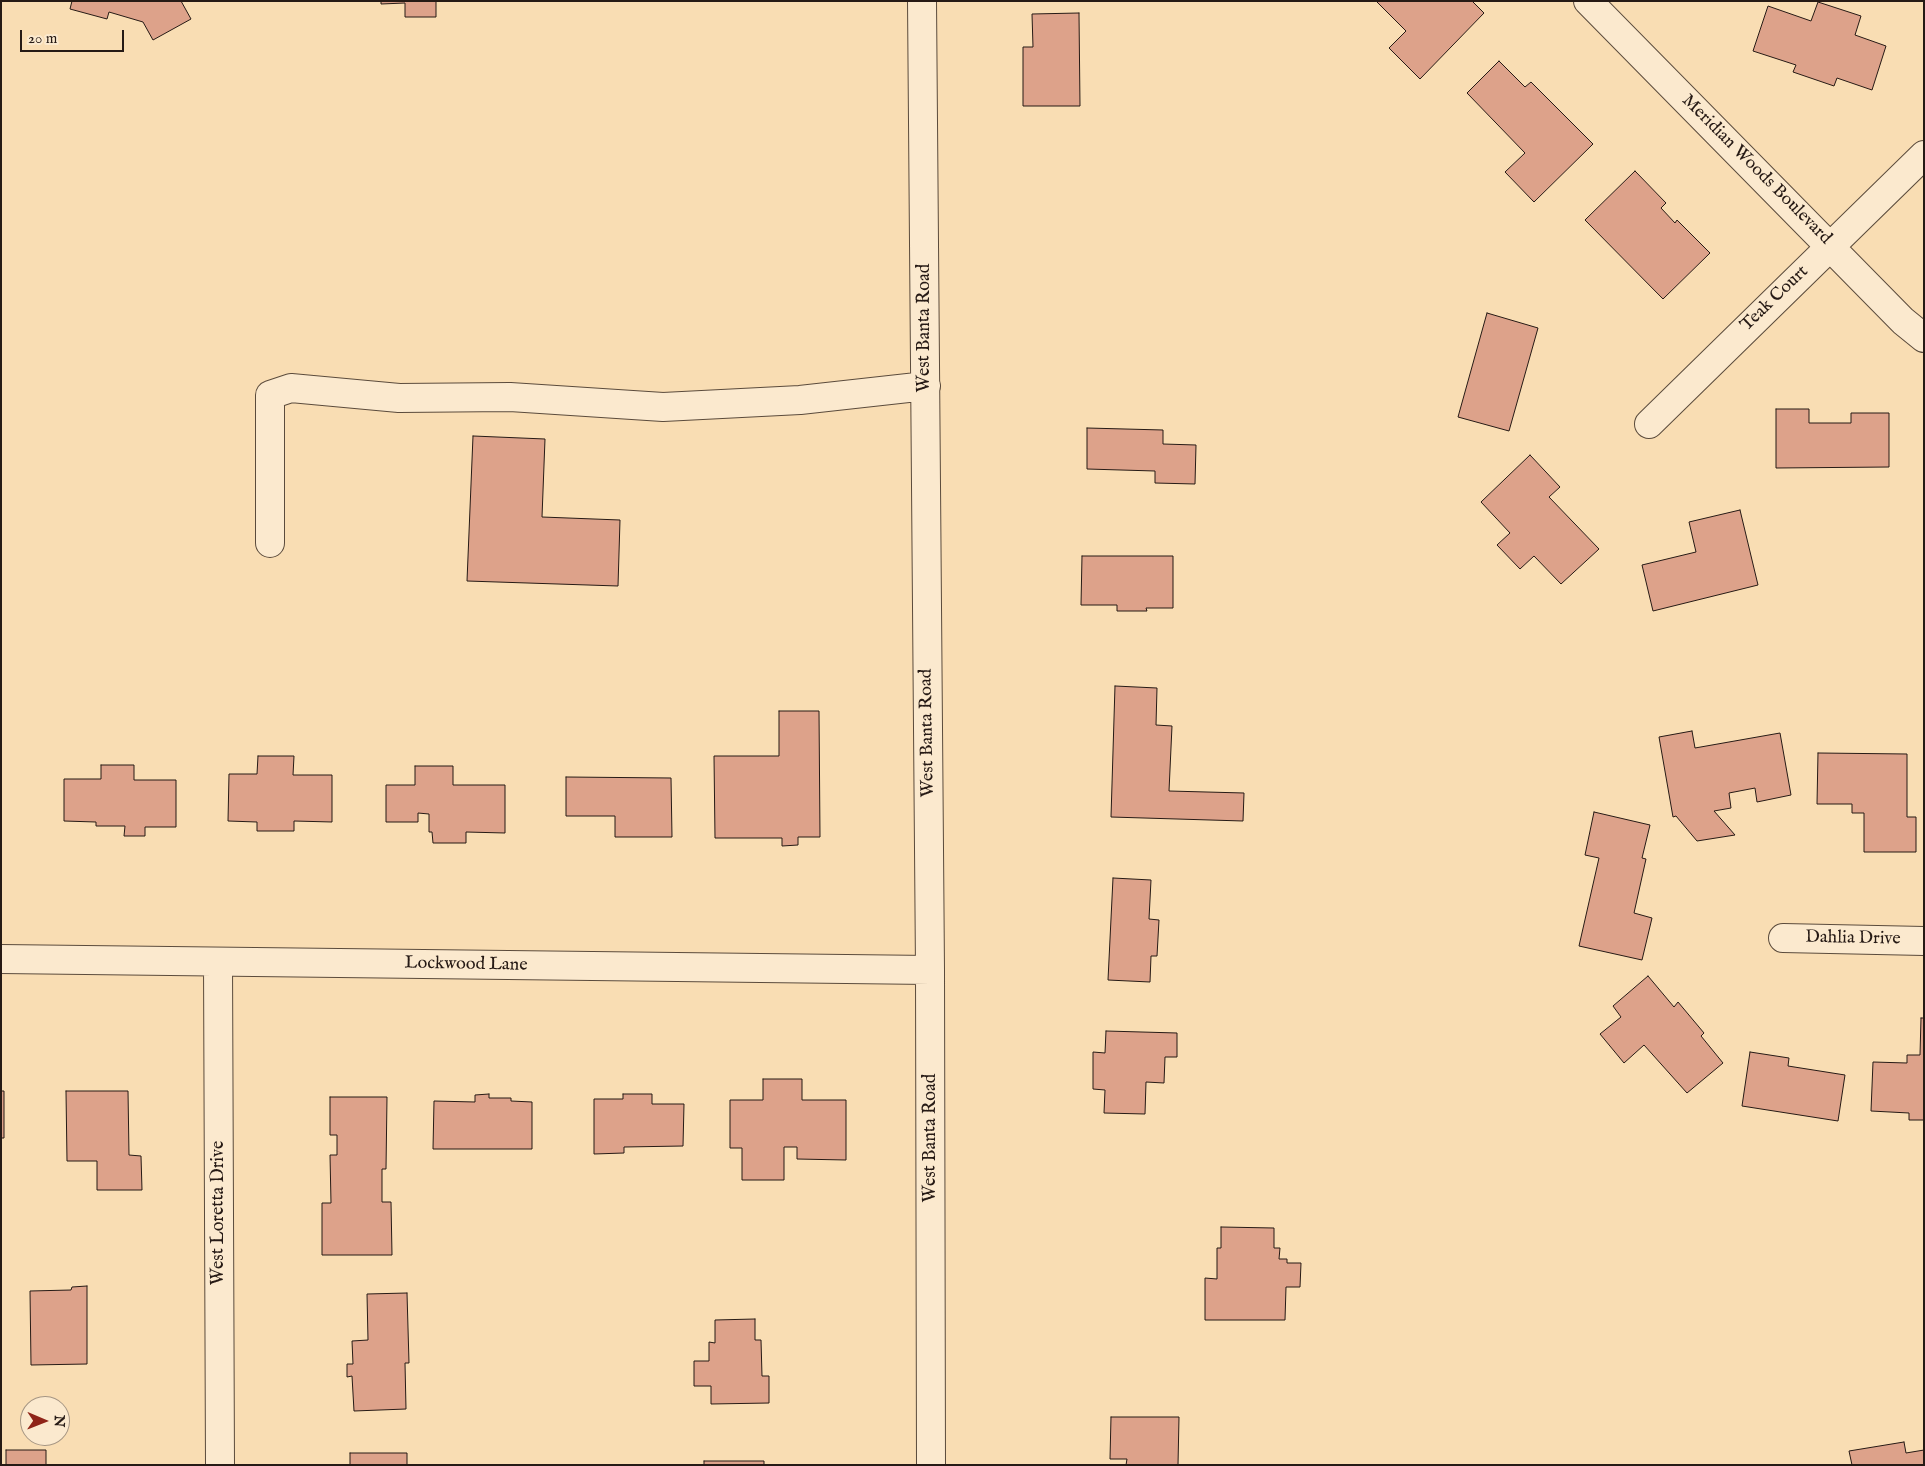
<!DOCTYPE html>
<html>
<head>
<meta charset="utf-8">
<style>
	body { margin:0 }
	#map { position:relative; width:1925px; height:1466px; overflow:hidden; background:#f9ddb3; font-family:"IM FELL English",serif }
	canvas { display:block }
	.frame { position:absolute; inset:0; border:2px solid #261a15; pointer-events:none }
	.north { position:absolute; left:20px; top:1396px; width:50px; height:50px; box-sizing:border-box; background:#fbe9ce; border:1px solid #a69684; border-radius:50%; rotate:91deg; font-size:14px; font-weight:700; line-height:20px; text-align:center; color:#261a15 }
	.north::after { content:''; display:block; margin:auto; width:18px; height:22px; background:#8f2418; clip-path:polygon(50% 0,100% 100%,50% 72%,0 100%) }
	.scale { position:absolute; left:20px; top:30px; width:104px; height:22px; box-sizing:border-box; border:2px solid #261a15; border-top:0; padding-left:6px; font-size:15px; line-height:18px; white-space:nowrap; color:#261a15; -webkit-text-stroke:4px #fbe9ce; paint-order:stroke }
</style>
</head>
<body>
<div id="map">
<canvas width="1925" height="1466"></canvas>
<div class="frame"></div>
<div class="north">N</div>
<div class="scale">20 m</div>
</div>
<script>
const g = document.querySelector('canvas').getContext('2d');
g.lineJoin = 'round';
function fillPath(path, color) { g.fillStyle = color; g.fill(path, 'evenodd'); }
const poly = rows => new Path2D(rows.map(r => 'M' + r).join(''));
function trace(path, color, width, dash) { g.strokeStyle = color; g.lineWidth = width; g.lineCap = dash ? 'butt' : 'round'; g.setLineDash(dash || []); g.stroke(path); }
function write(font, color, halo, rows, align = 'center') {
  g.font = font + ' "IM FELL English",serif'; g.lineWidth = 5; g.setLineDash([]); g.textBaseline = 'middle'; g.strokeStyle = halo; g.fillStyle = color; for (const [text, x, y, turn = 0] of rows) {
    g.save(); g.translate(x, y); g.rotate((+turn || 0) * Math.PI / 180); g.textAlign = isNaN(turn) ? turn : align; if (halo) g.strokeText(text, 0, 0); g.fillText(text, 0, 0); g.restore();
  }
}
const building = poly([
	[72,1,181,1,191,19,153,40,143,22,109,12,107,19,70,9,72,1],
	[381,1,436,1,436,17,405,17,405,3,381,4,381,1],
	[1376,1,1472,1,1484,13,1420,79,1389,48,1406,31,1376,1],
	[1818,2,1861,16,1855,35,1886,46,1872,90,1837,78,1834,86,1793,72,1796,65,1753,51,1768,6,1811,21,1818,2],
	[1079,13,1080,106,1023,106,1023,47,1033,47,1032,14,1079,13],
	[1499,61,1525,87,1531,82,1593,144,1534,202,1505,172,1525,153,1467,93,1499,61],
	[1635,171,1666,203,1661,208,1675,223,1677,220,1710,253,1663,299,1585,220,1635,171],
	[1487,313,1538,328,1509,431,1458,417,1487,313],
	[1776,409,1809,409,1809,423,1851,423,1851,413,1889,413,1889,467,1776,468,1776,409],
	[1087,428,1163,430,1163,444,1196,445,1195,484,1155,483,1155,471,1087,469,1087,428],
	[473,436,545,439,542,517,620,520,618,586,467,581,473,436],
	[1530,455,1560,487,1549,497,1599,549,1561,584,1534,556,1520,569,1497,545,1510,533,1481,502,1530,455],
	[1740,510,1758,585,1653,611,1642,565,1696,552,1689,522,1740,510],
	[1082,556,1173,556,1173,608,1146,608,1147,611,1117,611,1117,605,1081,605,1082,556],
	[1115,686,1157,688,1156,725,1172,726,1169,791,1244,793,1243,821,1111,817,1115,686],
	[779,711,819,711,820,837,798,837,798,845,782,846,782,838,715,838,714,756,779,756,779,711],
	[1692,731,1695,748,1780,733,1791,795,1757,802,1755,788,1729,793,1731,808,1714,811,1735,835,1697,841,1676,816,1673,817,1659,737,1692,731],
	[1818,753,1907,754,1907,817,1916,817,1916,852,1864,852,1864,813,1852,813,1852,804,1817,804,1818,753],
	[258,756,294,756,293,775,332,775,332,822,294,821,294,831,257,831,257,822,228,821,229,774,257,774,258,756],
	[101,765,134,765,134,780,176,780,176,827,145,827,145,836,124,836,125,826,96,826,96,822,64,821,64,779,101,779,101,765],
	[415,766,453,766,453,785,505,785,505,833,466,832,466,843,433,843,432,832,429,832,429,814,418,813,418,822,386,822,386,785,415,785,415,766],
	[566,777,671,778,672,837,615,837,615,816,566,816,566,777],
	[1594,812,1650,825,1642,858,1646,859,1634,913,1652,918,1642,960,1579,946,1599,858,1585,855,1594,812],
	[1113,878,1151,880,1149,919,1159,920,1157,956,1151,956,1150,982,1108,980,1113,878],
	[1648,976,1674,1007,1678,1002,1704,1033,1701,1036,1723,1063,1687,1093,1644,1045,1624,1063,1600,1034,1621,1017,1613,1006,1648,976],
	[1921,1018,1924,1018,1924,1120,1909,1120,1909,1113,1871,1111,1873,1062,1907,1063,1907,1055,1920,1055,1921,1018],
	[1106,1031,1177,1033,1177,1057,1165,1057,1164,1083,1146,1082,1145,1114,1104,1113,1105,1090,1093,1089,1093,1052,1105,1053,1106,1031],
	[1750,1052,1789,1058,1788,1066,1845,1075,1838,1121,1742,1106,1750,1052],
	[763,1079,802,1079,802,1100,846,1100,846,1160,797,1159,797,1147,784,1147,784,1180,742,1180,742,1148,730,1148,730,1100,763,1100,763,1079],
	[1,1091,4,1091,4,1138,1,1138,1,1091],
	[66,1091,128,1091,129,1155,141,1156,142,1190,97,1190,97,1161,67,1161,66,1091],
	[489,1094,489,1098,511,1098,511,1101,532,1102,532,1149,433,1149,434,1101,475,1102,475,1095,489,1094],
	[623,1094,652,1094,652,1104,684,1104,683,1146,624,1147,624,1153,594,1154,594,1099,623,1099,623,1094],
	[330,1097,387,1097,386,1169,382,1169,382,1202,391,1202,392,1255,322,1255,322,1203,331,1203,330,1155,337,1155,337,1135,330,1135,330,1097],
	[1221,1227,1274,1228,1274,1248,1280,1248,1279,1259,1287,1259,1287,1263,1301,1263,1300,1287,1286,1287,1285,1320,1205,1320,1205,1278,1217,1279,1217,1248,1221,1248,1221,1227],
	[87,1286,87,1364,31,1365,30,1291,71,1290,72,1287,87,1286],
	[407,1293,409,1363,405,1363,406,1409,354,1411,352,1376,347,1377,347,1364,353,1364,352,1341,368,1340,367,1294,407,1293],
	[755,1319,755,1340,761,1340,762,1376,769,1376,769,1403,711,1404,711,1386,694,1386,694,1361,709,1361,709,1342,715,1343,715,1320,755,1319],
	[1111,1417,1179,1417,1178,1465,1126,1465,1127,1459,1110,1459,1111,1417],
	[1904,1442,1906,1453,1924,1450,1924,1465,1852,1465,1849,1451,1904,1442],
	[6,1450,46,1450,46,1465,6,1465,6,1450],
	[350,1453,407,1453,407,1465,350,1465,350,1453],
	[704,1461,764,1461,764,1465,704,1465,704,1461]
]);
fillPath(building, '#dda28a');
trace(building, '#261a15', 1);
const minor = poly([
	[922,1,930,970,931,1465],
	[1588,1,1903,321,1924,338],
	[1649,424,1924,155],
	[270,543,270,395,291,388,399,398,510,397,663,407,800,400,926,386],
	[1783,938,1924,941],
	[1,959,930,970],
	[218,962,220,1465]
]);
trace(minor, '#5b4b3c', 30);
trace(minor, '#fbe9ce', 28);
write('18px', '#261a15', '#fbe9ce', [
	["Meridian Woods Boulevard",1756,170,45],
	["Teak Court",1775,299,-44],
	["West Banta Road",925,328,-90],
	["West Banta Road",928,733,-91],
	["Dahlia Drive",1853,939,1],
	["Lockwood Lane",466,965,1],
	["West Banta Road",931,1138,-90],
	["West Loretta Drive",219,1213,-90]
]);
</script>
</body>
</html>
